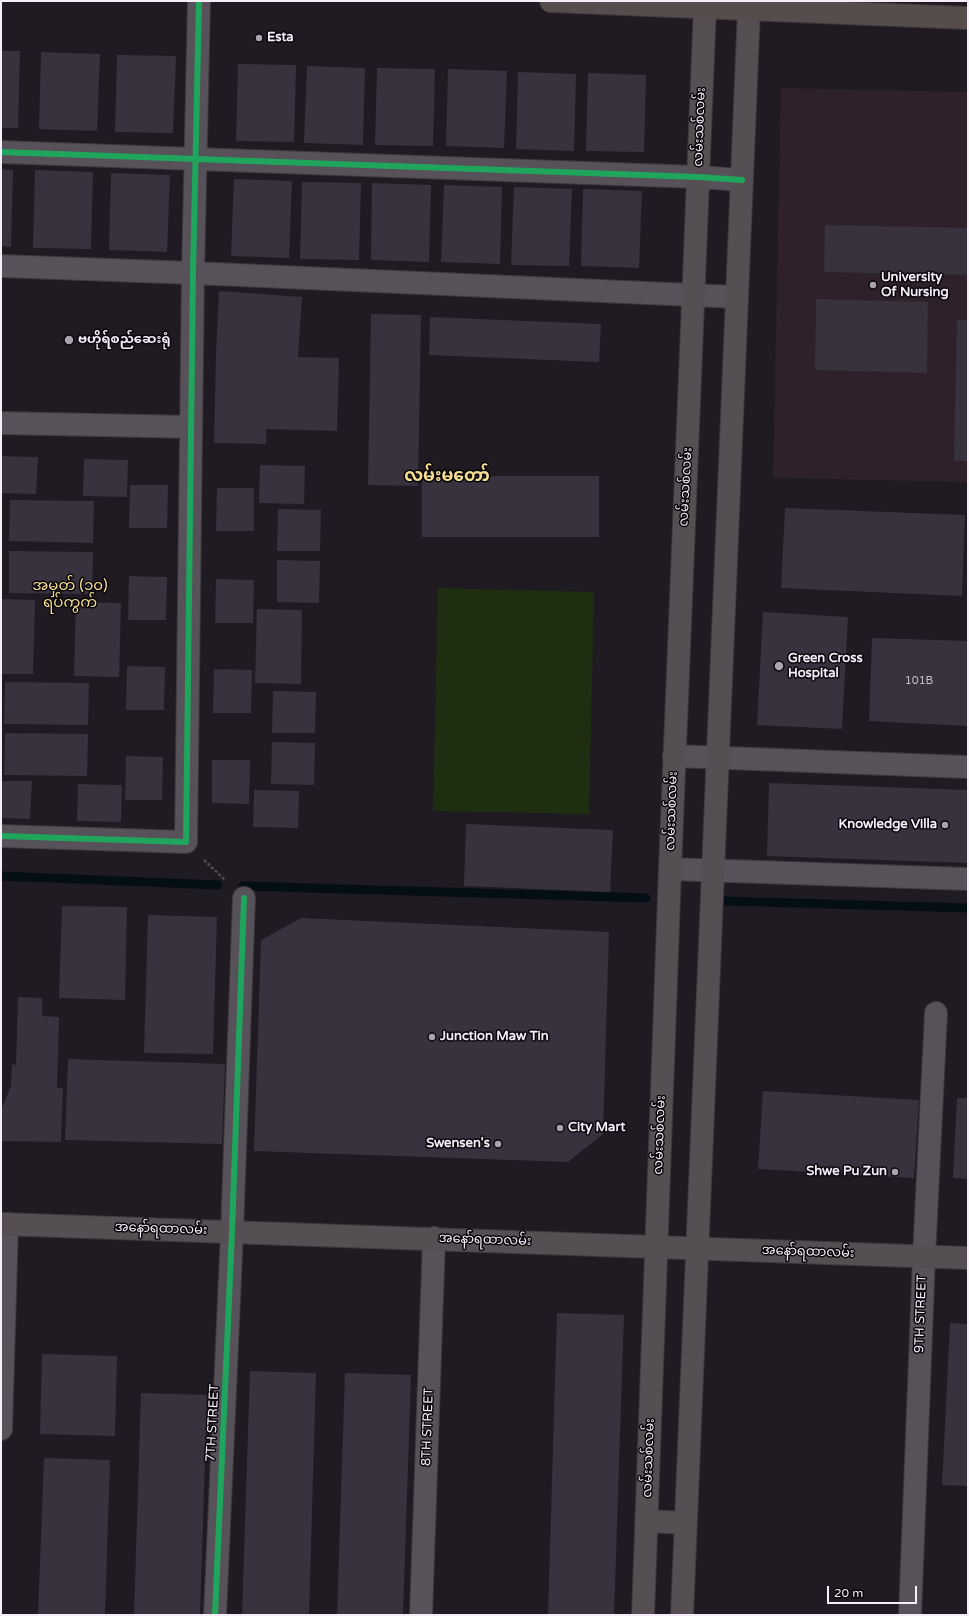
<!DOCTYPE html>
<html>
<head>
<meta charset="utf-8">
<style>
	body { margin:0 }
	#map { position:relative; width:969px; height:1616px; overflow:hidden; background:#201a22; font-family:"Varela Round",sans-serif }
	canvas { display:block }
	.frame { position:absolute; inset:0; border:2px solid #f6edf9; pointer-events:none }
	.scale { position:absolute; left:827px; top:1586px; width:90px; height:18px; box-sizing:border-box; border:2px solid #f6edf9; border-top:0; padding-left:5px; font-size:12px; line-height:14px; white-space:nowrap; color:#f6edf9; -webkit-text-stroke:3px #09050b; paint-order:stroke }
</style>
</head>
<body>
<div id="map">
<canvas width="969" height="1616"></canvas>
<div class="frame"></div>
<div class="scale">20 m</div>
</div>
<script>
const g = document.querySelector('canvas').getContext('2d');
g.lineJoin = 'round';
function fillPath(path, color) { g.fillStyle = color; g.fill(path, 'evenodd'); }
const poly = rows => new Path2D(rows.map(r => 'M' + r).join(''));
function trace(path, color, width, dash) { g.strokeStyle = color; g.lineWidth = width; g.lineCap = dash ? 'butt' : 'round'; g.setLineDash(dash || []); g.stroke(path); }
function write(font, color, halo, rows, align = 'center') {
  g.font = font + ' "Varela Round","Noto Sans Myanmar",sans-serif'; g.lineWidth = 3; g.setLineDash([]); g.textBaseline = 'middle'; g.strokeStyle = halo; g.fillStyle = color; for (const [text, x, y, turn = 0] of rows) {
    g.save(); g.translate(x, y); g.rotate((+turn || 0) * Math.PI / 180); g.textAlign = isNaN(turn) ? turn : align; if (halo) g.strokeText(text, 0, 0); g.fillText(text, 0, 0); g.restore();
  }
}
fillPath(poly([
	[781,88,968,92,968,482,773,478]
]), '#2f212a');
fillPath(poly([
	[438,588,594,592,589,814,433,811]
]), '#1d2f10');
trace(poly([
	[1,876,218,885],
	[243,886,646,898],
	[724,901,968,908]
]), '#030f14', 9);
fillPath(poly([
	[1,51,20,51,18,128,1,128],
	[41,52,100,54,97,131,39,129],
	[117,55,176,56,173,133,115,132],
	[238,64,296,65,294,142,236,141],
	[307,66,365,68,363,145,304,143],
	[377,68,435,69,433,146,375,145],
	[448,69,507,71,504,148,446,146],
	[518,72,576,74,574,151,516,149],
	[588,73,646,75,644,152,586,151],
	[1,169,13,170,11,247,1,246],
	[35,170,93,172,91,249,33,248],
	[111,173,170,175,167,252,109,250],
	[234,179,292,181,289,258,231,256],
	[302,182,361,183,359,260,300,259],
	[372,183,431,185,429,262,371,260],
	[444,185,502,187,500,264,441,262],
	[514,187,572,189,569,266,511,265],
	[583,189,642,191,639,268,581,266],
	[825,225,968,228,968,275,824,272],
	[219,291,302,297,298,357,339,358,337,431,266,429,266,444,214,443,216,353],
	[816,299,928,302,927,373,815,370],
	[371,314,421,315,418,486,368,485],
	[430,317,601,324,599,362,429,355],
	[957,320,968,320,968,461,954,461],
	[1,456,38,457,36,494,1,493],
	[84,459,128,460,127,497,83,496],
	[260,465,305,466,304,504,259,503],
	[422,476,599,476,599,537,422,537],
	[130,485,168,485,167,528,129,528],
	[217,488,254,488,254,531,216,531],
	[10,500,94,501,93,543,9,541],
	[785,508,965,515,962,596,781,588],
	[278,509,321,510,320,551,277,551],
	[9,551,93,552,92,594,9,593],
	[277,560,320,561,319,603,277,602],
	[129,576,167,577,166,620,128,620],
	[216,579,254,580,253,623,215,623],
	[1,599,35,600,33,674,1,674],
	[76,602,121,603,119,677,74,676],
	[257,609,302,610,301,684,255,683],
	[763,612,848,617,842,729,757,725],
	[872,638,968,641,968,726,869,721],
	[127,666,165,667,164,710,126,710],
	[214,669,252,670,251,713,213,713],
	[5,682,89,683,88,725,4,724],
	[273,691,316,692,315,733,272,733],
	[5,733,88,734,87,776,4,775],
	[272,742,315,743,314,785,271,784],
	[126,756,163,757,162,800,125,800],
	[212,760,250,760,249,804,212,803],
	[1,781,32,781,30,819,1,818],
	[769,783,968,790,968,863,767,856],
	[78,784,122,785,121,822,77,821],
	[254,790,299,791,298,828,253,827],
	[466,824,613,830,610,892,464,886],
	[62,906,127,907,125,1000,59,998],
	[148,915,217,917,213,1054,144,1053],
	[301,918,609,932,603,1134,568,1162,254,1151,261,940],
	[18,997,42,998,42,1016,59,1017,57,1088,63,1088,61,1142,1,1141,1,1110,11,1086,12,1064,16,1065],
	[68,1059,225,1064,222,1144,65,1140],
	[763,1091,919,1100,914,1178,758,1169],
	[957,1098,968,1098,968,1179,953,1178],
	[557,1313,624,1315,614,1615,548,1615],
	[950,1323,968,1324,968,1486,942,1485],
	[42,1354,117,1356,115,1436,40,1434],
	[250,1371,316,1373,309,1615,242,1615],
	[345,1373,411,1375,403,1615,337,1615],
	[141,1393,207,1395,200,1615,134,1615],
	[44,1458,110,1460,105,1615,38,1615]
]), '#37323e');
const street = poly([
	[1,152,698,177,742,180],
	[1,266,193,273,737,297],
	[1,423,191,427],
	[674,756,967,767],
	[1,836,186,842,193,273,199,1],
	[670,869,968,879],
	[1,1429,7,1224],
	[215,1615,232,1232,244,898],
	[421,1615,434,1238],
	[910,1615,924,1256,936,1013]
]);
const secondary = poly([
	[1,1224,968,1258],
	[647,1521,685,1523],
	[643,1615,670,869,705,7],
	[682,1615,749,9]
]);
const primary = poly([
	[551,1,968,18]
]);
trace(street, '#3d383e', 24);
trace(secondary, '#3d383e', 24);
trace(primary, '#3d383e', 24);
trace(poly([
	[204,860,225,880]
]), '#514d53', 2.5, [3, 2]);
trace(street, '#575159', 22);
trace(secondary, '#554e53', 22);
trace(primary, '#564c4c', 22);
trace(poly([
	[1,152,698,177,742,180],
	[1,836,186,842,193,273,199,1],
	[215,1615,232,1232,244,898]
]), '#20a55d', 6);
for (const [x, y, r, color] of [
	[259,38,4,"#aba3ae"],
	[873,285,4,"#aba3ae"],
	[69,340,5,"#aba3ae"],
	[779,666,5,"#aba3ae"],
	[945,825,4,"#aba3ae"],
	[432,1037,4,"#aba3ae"],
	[560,1128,4,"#aba3ae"],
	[498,1144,4,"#aba3ae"],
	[895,1172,4,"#aba3ae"]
]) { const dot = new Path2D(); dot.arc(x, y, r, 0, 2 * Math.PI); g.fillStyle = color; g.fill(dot); trace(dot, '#09050b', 1.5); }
write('11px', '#c6beca', null, [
	["101B",919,681]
]);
write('bold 13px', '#f6edf9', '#09050b', [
	["Esta",267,38],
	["University",881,278],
	["Of Nursing",881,293],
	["ဗဟိုရ်စည်ဆေးရုံ",78,340],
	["Green Cross",788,659],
	["Hospital",788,674],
	["Knowledge Villa",937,825,"right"],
	["Junction Maw Tin",440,1037],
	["City Mart",568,1128],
	["Swensen's",490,1144,"right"],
	["Shwe Pu Zun",887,1172,"right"]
], 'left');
write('13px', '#f6edf9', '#09050b', [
	["လမ်းသစ်လမ်း",700,127,-88],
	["လမ်းသစ်လမ်း",686,487,-87],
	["လမ်းသစ်လမ်း",672,811,-88],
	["လမ်းသစ်လမ်း",660,1135,-88],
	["အနော်ရထာလမ်း",161,1229,2],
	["အနော်ရထာလမ်း",485,1240,2],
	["အနော်ရထာလမ်း",808,1252,2],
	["9TH STREET",921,1314,-88],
	["7TH STREET",213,1423,-87],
	["8TH STREET",428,1427,-88],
	["လမ်းသစ်လမ်း",649,1458,-88]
]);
write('15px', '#f5de91', '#09050b', [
	["အမှတ် (၁၀)",70,586],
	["ရပ်ကွက်",70,603]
]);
write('bold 17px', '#f5de91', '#09050b', [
	["လမ်းမတော်",447,477]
]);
</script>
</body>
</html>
